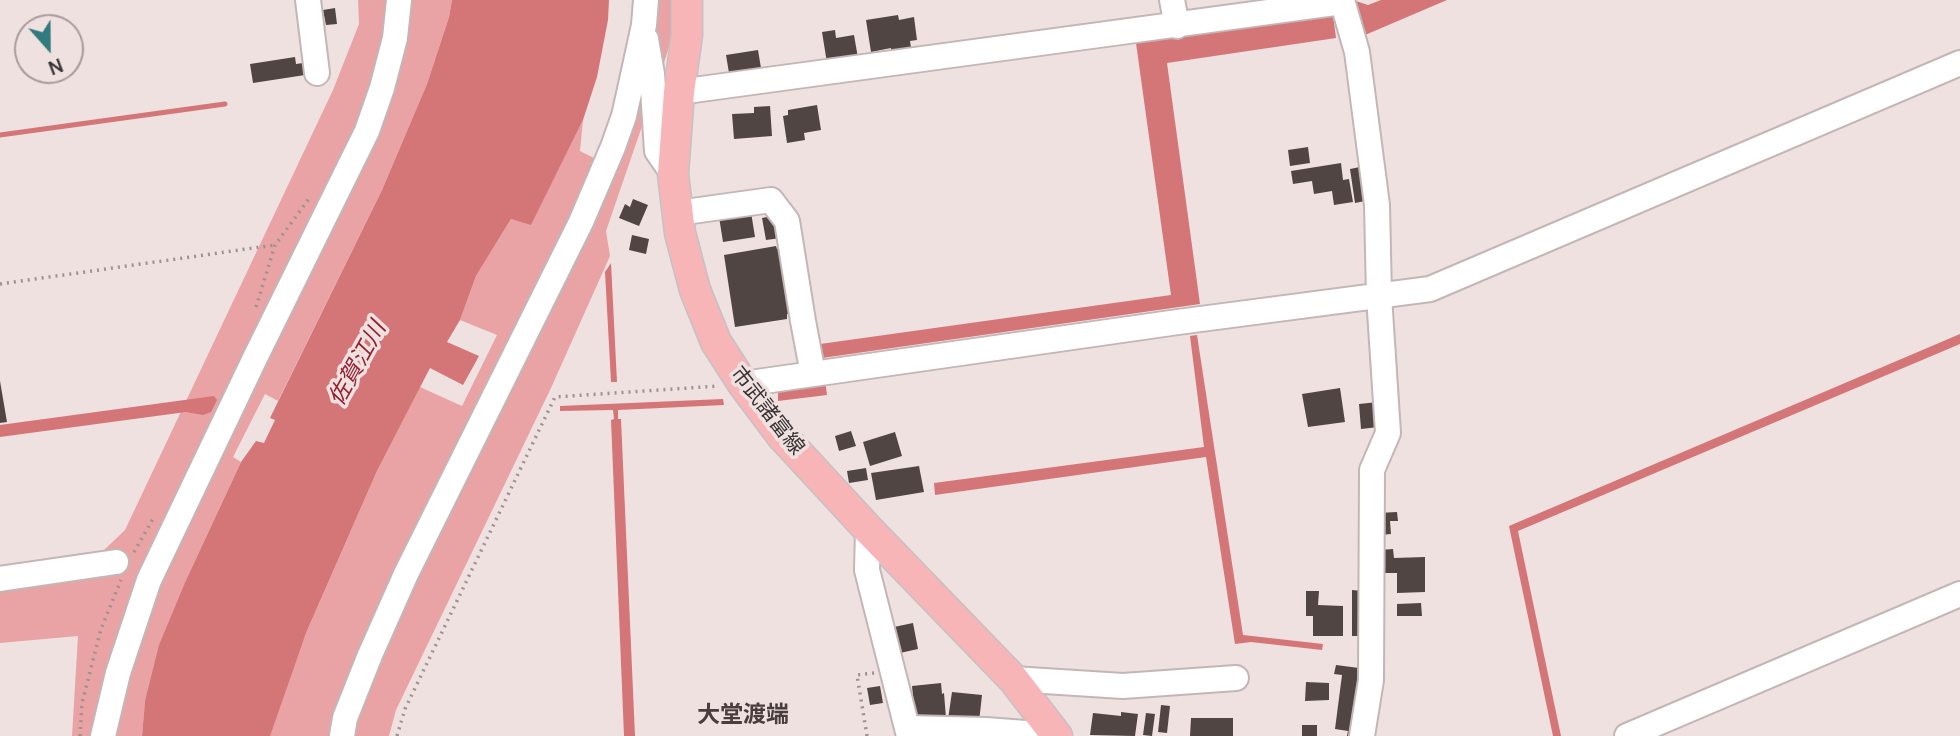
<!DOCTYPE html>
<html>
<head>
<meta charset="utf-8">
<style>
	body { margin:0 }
	#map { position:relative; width:1960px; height:736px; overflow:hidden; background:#f0e1e1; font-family:Manrope,sans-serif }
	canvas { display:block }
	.north { position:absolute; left:14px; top:14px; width:70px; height:70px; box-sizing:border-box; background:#f0e1e1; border:2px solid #a79b9b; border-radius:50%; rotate:159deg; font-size:19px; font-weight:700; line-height:28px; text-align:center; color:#393333 }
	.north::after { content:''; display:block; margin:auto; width:24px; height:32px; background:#317a7d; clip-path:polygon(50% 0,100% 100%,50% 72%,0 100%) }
</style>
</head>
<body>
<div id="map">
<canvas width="1960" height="736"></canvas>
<div class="north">N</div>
</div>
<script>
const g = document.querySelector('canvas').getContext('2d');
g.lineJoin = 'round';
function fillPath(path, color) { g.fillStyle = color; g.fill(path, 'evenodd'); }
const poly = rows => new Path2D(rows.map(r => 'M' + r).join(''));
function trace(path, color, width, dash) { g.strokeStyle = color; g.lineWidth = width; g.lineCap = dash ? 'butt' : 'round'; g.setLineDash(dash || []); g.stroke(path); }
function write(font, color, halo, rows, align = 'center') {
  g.font = font + ' Manrope,"Noto Sans JP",sans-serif'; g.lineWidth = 7; g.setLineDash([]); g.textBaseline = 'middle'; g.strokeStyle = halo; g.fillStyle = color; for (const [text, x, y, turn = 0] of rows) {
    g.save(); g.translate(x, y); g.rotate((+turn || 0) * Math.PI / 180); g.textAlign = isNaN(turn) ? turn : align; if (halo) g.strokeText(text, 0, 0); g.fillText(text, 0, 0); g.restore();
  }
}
fillPath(poly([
	[358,0,452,0,449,17,427,84,382,190,278,401,265,394,233,457,241,462,187,578,145,701,142,736,72,736,78,636,0,643,0,589,115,571,103,551,125,530,333,90,359,24],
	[655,0,672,0,672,39,606,231,610,256,551,388,396,710,389,736,267,736,306,633,377,471,420,387,462,406,497,335,460,320,476,276,511,219,531,224,583,120,580,151,612,167,656,39]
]), '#e9a3a4');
fillPath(poly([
	[452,0,609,0,608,20,597,77,583,120,531,225,511,219,476,276,460,320,447,342,479,356,463,385,430,368,377,471,306,633,270,736,142,736,145,701,159,645,187,578,241,462,256,441,264,443,275,420,270,418,382,190,427,84,449,17],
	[1353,0,1368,5,1381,0,1447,0,1365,35],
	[1333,15,1336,38,1167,63,1200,304,822,358,827,395,778,401,778,392,819,386,813,345,1171,295,1136,43],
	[611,263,617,382,611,382,605,272],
	[1960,334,1960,344,1518,531,1561,736,1553,736,1509,526],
	[1197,335,1243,635,1323,644,1322,650,1251,642,1235,644,1206,457,935,495,934,483,1204,447,1190,336],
	[214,396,217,400,211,412,203,415,186,412,0,437,0,425],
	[723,399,724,405,618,410,618,419,621,419,635,736,624,736,611,420,614,419,613,410,560,411,560,406]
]), '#d47578');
trace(poly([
	[0,135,225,104]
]), '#d47578', 5);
fillPath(poly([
	[335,8,337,24,326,25,323,10],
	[898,15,899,20,914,17,917,40,910,41,912,54,892,57,891,48,871,52,866,20],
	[835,30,836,38,854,35,858,58,827,63,822,32],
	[758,50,762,74,730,79,726,55],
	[295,57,296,64,303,63,305,75,253,83,250,64],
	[817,105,821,130,804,133,805,140,787,143,783,116,788,115,788,110],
	[770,106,772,136,734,139,732,114,754,113,754,107],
	[1308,147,1310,163,1290,166,1288,150],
	[1341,163,1343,180,1349,179,1353,202,1334,205,1332,191,1314,194,1312,181,1293,184,1291,171],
	[1365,166,1370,200,1355,203,1350,169],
	[633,199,648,205,639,226,619,218,625,204,630,207],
	[751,212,755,237,723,242,719,217],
	[777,215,781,238,766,240,762,218],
	[632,235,649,239,646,254,629,250],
	[776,246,777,249,780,248,790,314,787,314,787,319,735,327,724,255],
	[0,381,7,422,0,423],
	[1340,388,1345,422,1308,427,1302,394],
	[1378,402,1379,427,1361,429,1359,404],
	[851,431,856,446,839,451,835,436],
	[895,432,902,456,870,466,863,442],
	[919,466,924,492,876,500,871,473],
	[866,468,868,480,849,483,847,471],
	[1397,512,1398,521,1390,521,1391,534,1380,535,1378,513],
	[1393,549,1394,558,1425,557,1425,592,1397,593,1397,573,1379,573,1379,550],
	[1352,590,1363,591,1363,636,1352,636],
	[1306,591,1319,591,1318,605,1343,606,1343,636,1313,636,1313,616,1306,616],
	[1421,603,1422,616,1397,616,1397,604],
	[913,623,918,649,900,653,894,627],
	[1336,665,1359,668,1358,678,1363,678,1356,736,1347,736,1348,731,1335,729,1342,675,1334,674],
	[1306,682,1329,683,1329,700,1305,701],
	[941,683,942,694,944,693,946,718,924,720,924,716,915,717,912,686],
	[880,686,883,703,870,705,867,688],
	[952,692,982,695,979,722,948,719],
	[1161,705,1170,706,1167,733,1158,732],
	[1121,712,1138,714,1135,736,1090,735,1093,713,1121,716],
	[1146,713,1155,714,1152,736,1143,735],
	[1191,718,1233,718,1233,736,1190,736],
	[1302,725,1317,725,1317,736,1302,736]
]), '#514544');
const minor = poly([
	[308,0,317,73],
	[1172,0,1177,26],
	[1342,0,1357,52,1377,205,1379,296,1388,433,1372,470,1371,680,1362,736],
	[646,39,652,74,657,151,673,174],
	[679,92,1342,2],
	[678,213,771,200,787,221,803,321,813,374],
	[743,384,1178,322,1430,289,1960,63],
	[868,529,867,570,909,736],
	[0,579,116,562],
	[1013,679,1123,686,1236,678],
	[908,728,986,730,1025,733,1052,731],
	[103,736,118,673,149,580,255,358,367,131,382,88,395,38,399,0],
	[342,736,345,718,370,655,406,574,581,222,613,147,624,116,634,71,644,25,646,0],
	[1627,736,1960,594]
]);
const major = poly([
	[687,0,687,35,679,92,673,174,680,233,695,290,716,342,743,384,782,436,868,529,1013,679,1057,736]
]);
trace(minor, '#c4b6b6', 28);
trace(major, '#c4c2c2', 33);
trace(poly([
	[0,284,275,245],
	[256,307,275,245,311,196],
	[134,552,153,519],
	[80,736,82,703,101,629,121,580],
	[397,736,405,709,555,397,718,386],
	[867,736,857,675,874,673]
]), '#9d9292', 3.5, [2, 5]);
trace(minor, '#fff', 24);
trace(major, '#f7b5b7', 30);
write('21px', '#393333', '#f0e1e1', [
	["市武諸富線",767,411,52]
]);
write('italic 23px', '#942131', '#f0e1e1', [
	["佐賀江川",358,364,-61]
]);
write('bold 23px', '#493d3d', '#f0e1e1', [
	["大堂渡端",743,716]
]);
</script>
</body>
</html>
